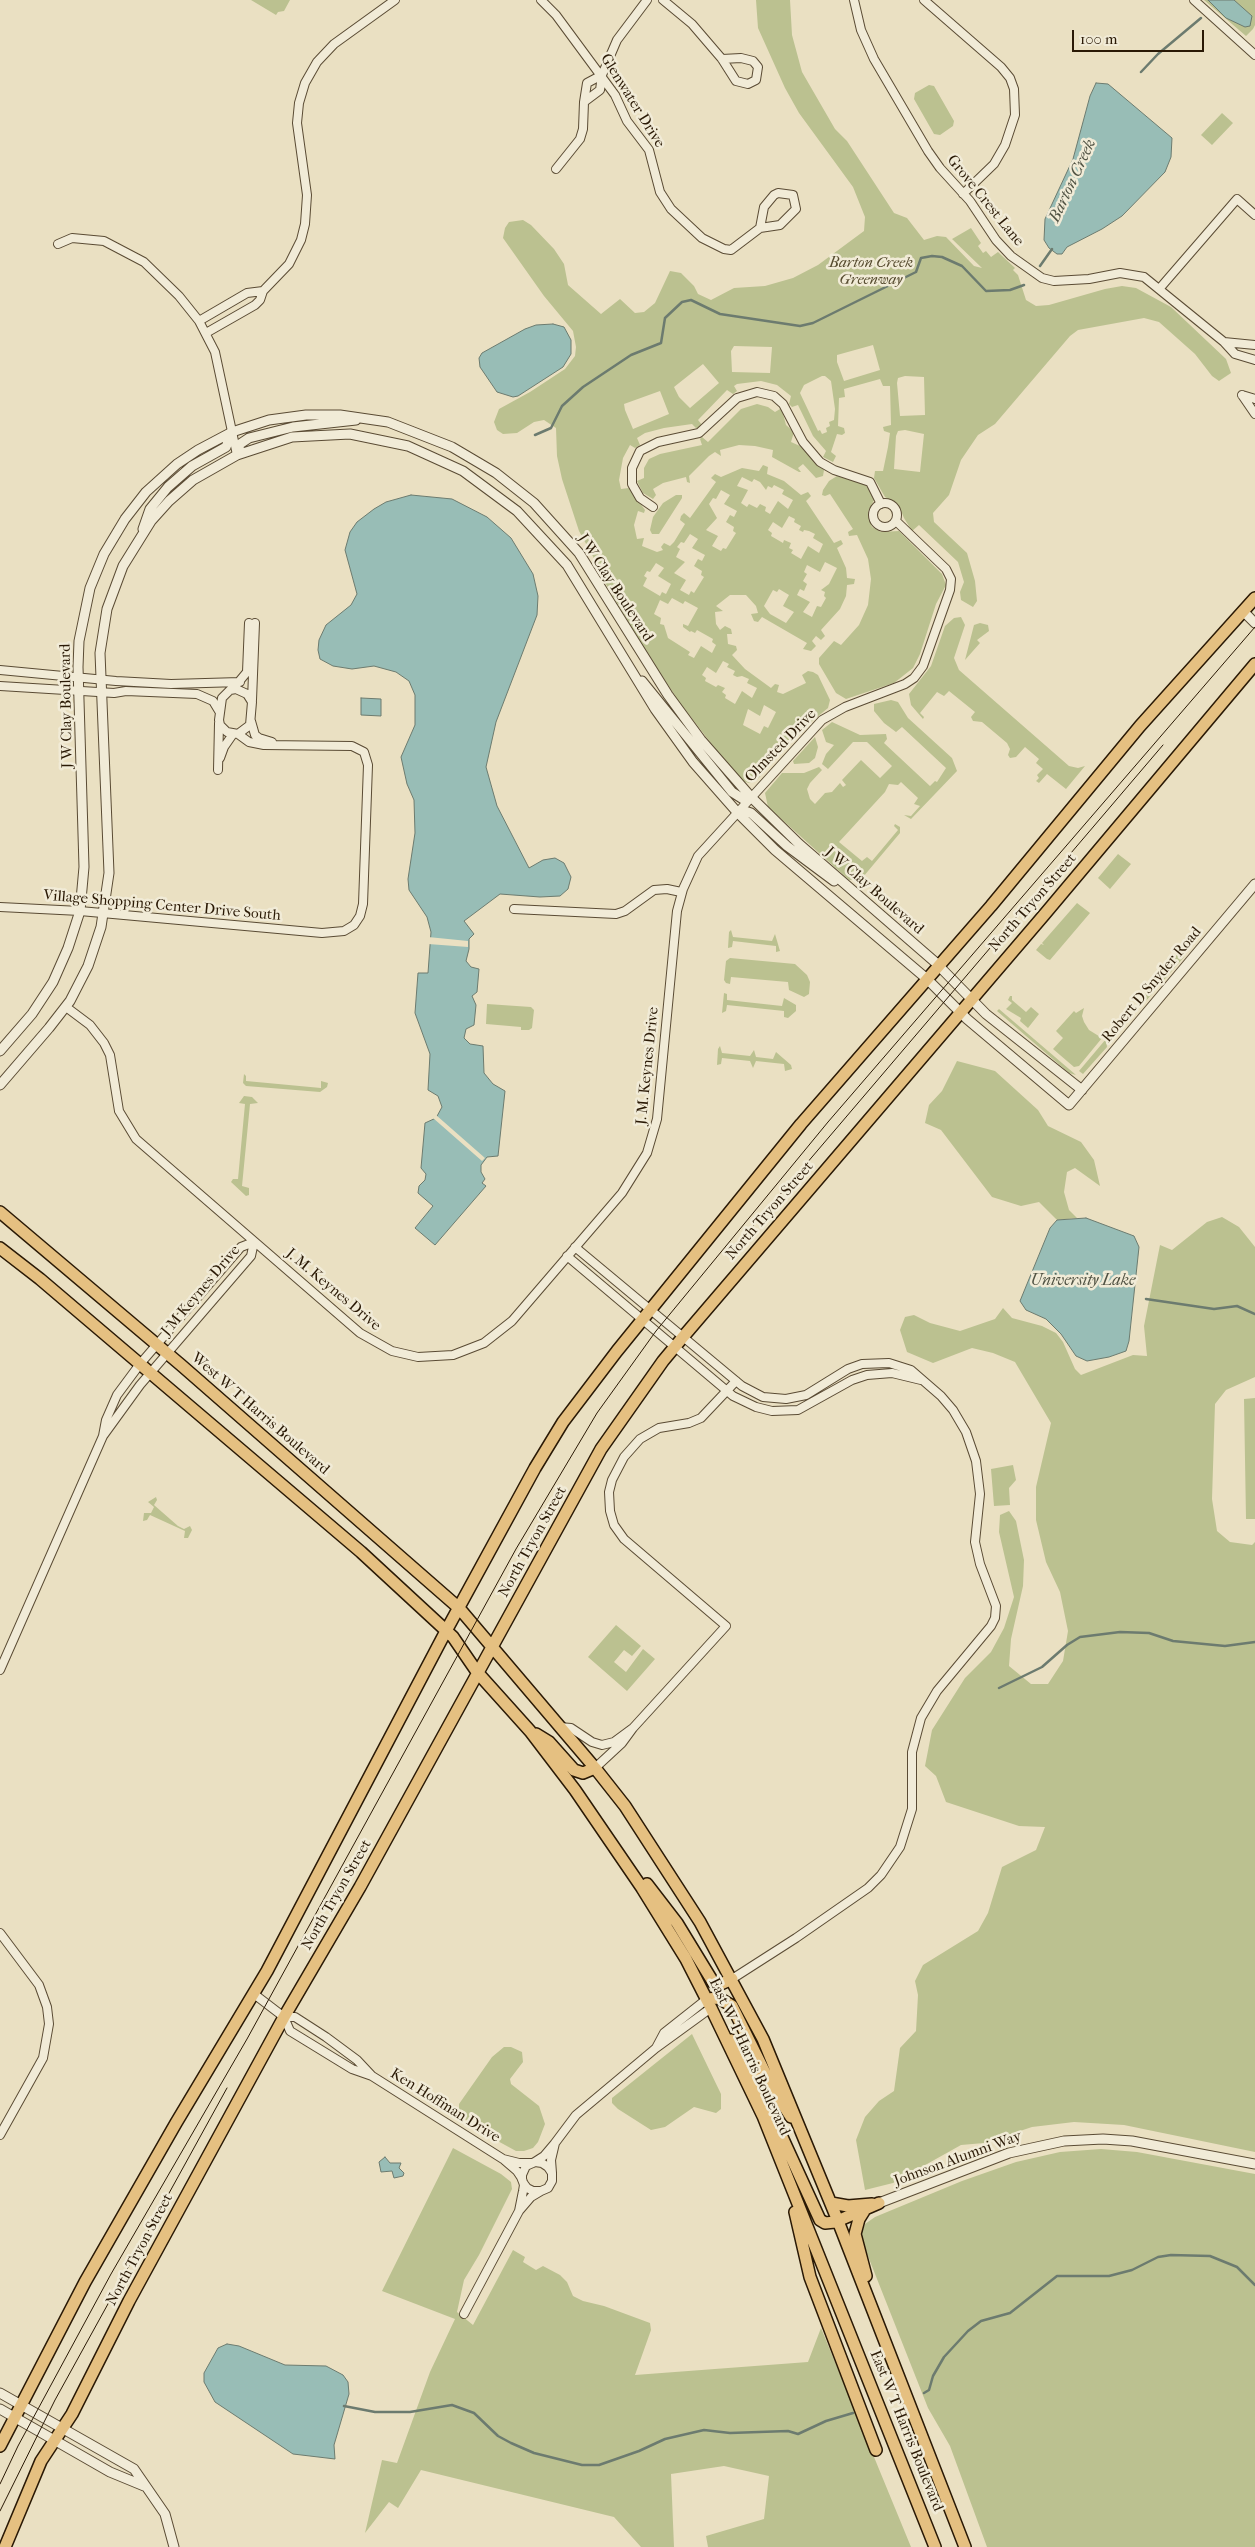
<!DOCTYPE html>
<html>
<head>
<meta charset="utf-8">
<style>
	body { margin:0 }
	#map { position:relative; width:1255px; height:2547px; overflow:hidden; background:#eae0c2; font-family:"IM FELL French Canon",serif }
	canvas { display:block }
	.scale { position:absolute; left:1072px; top:30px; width:132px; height:22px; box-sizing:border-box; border:2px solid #2a1905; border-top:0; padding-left:6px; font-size:15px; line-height:18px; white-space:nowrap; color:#2a1905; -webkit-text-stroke:4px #f1ebd7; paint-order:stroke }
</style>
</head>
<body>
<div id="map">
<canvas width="1255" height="2547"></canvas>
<div class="scale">100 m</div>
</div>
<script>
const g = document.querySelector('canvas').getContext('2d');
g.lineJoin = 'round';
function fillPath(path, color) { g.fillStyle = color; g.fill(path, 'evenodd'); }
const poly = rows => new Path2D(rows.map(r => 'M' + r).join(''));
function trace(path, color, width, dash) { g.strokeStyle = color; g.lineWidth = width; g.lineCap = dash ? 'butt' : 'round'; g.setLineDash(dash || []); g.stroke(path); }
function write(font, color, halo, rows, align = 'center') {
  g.font = font + ' "IM FELL French Canon",serif'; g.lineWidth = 5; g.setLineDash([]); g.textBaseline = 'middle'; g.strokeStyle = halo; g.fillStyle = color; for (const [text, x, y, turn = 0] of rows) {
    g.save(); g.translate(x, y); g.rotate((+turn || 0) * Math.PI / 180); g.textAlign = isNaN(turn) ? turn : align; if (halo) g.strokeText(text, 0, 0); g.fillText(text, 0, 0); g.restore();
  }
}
fillPath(poly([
	[251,0,290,0,284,11,278,12,276,15],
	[756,0,790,0,792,35,802,72,835,129,847,141,894,213,907,218,924,240,937,236,946,237,974,266,982,268,952,239,971,228,981,243,978,246,983,253,986,251,991,257,998,252,1015,268,1013,270,1018,275,1026,300,1036,306,1049,305,1105,289,1122,286,1136,288,1171,307,1226,359,1231,373,1219,381,1212,376,1195,354,1159,322,1144,318,1078,330,1070,336,995,424,978,435,961,460,949,495,933,513,934,522,967,553,975,581,977,601,973,607,961,600,960,592,964,582,958,562,919,525,912,531,904,518,899,506,885,497,874,478,875,471,883,471,888,447,890,433,884,431,883,427,891,425,890,386,883,386,880,379,844,389,845,397,839,398,838,426,844,428,845,433,842,435,837,434,831,452,836,456,833,462,823,457,826,451,813,436,798,405,792,407,789,404,791,396,777,385,761,381,737,384,734,386,737,391,733,394,727,390,698,420,702,425,697,429,692,424,664,428,645,433,637,438,640,445,635,448,630,445,623,458,619,480,621,489,629,488,645,510,644,513,638,511,634,525,637,539,644,538,642,546,657,552,663,550,661,547,664,543,670,546,674,542,685,524,680,520,681,516,684,513,690,518,716,482,711,478,715,474,721,477,742,468,759,471,763,465,768,467,767,474,784,481,801,495,808,492,811,496,806,501,834,543,841,540,843,544,837,548,846,568,847,578,855,579,854,584,847,585,846,596,840,609,821,630,825,636,821,640,816,636,812,641,816,646,811,651,803,649,807,643,762,617,758,622,754,621,751,614,758,613,756,606,746,595,730,595,716,606,723,611,715,612,716,624,720,630,725,626,731,629,732,634,727,634,728,644,736,646,737,650,732,655,745,669,771,688,775,684,779,685,777,692,783,694,806,683,802,675,808,671,813,672,818,675,830,700,828,708,805,727,757,780,749,783,743,781,727,764,680,703,645,650,594,564,596,562,579,531,562,479,557,456,556,428,544,420,534,422,517,433,503,434,497,430,494,422,499,409,530,392,565,369,575,356,576,347,573,331,544,296,503,238,505,228,509,222,523,220,531,225,554,249,564,264,568,285,601,314,620,299,635,313,644,312,655,303,670,271,681,273,694,286,698,294,711,300,734,288,765,286,793,278,818,265,864,231,865,217,853,187,799,113,785,88,758,28],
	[873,345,880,370,844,381,837,362,837,355],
	[734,346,772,347,770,373,732,372,731,351],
	[703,364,719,383,690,408,679,397,674,387],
	[822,376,825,376,831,381,835,409,834,420,829,422,830,426,826,428,827,432,822,434,820,430,818,431,800,393,804,385],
	[905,376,924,377,925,415,900,416,897,383,898,378],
	[660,391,669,414,633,429,625,410,624,404],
	[905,430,924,434,920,472,894,469,896,436,898,431],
	[742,477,752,482,754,479,760,482,766,490,768,486,772,488,774,485,784,490,782,494,793,500,788,509,778,501,770,514,765,511,766,507,760,504,757,508,749,504,747,507,741,503,748,490,737,486],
	[721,490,730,495,724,504,737,511,734,517,730,515,726,522,734,527,733,531,736,533,726,549,723,548,721,551,712,546,718,536,706,530,717,518,709,504,713,498,716,499],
	[789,516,795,519,794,522,801,526,799,530,803,532,804,530,809,531,815,534,813,538,823,544,819,553,808,546,801,559,791,553,793,550,789,548,791,543,784,540,783,543,771,536,772,533,768,530,773,522,782,528],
	[690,534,698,539,692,548,705,555,702,561,698,559,694,566,702,571,701,575,704,577,694,593,691,591,689,595,680,590,686,580,674,573,685,562,676,557,680,549,677,547,681,542,684,543],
	[825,562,837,568,829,584,821,590,825,592,824,596,826,598,821,607,817,606,812,617,803,612,810,602,797,595,800,589,804,591,807,584,803,581,807,574,804,572,807,565,820,572],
	[656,563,664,568,658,576,671,584,666,594,662,592,660,596,643,586,647,578,644,576,647,571,650,572],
	[779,589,789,595,783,606,794,612,786,623,770,614,764,606,773,590,777,592],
	[672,598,683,604,685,601,698,608,688,626,683,624,683,627,690,632,691,631,695,633,697,630,713,639,712,642,716,645,712,653,701,646,694,658,688,655,690,652,668,638,664,625,660,624,661,618,654,614,660,600,668,604],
	[723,661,729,664,727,667,735,671,733,675,737,677,742,676,749,679,747,683,757,688,752,698,742,691,735,704,725,698,726,695,722,692,725,688,718,685,716,687,705,681,706,678,702,675,707,667,716,673],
	[764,705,776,712,768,728,764,726,760,734,743,725,748,709,760,716],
	[1204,0,1255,0,1255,25,1253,29,1246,36],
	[929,85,934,86,954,121,953,126,940,135,934,134,914,99,915,93],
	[1222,113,1233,123,1212,145,1201,135],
	[757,404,768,407,775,412,780,409,782,410,786,425,794,432,791,442,800,446,824,470,823,476,816,478,803,464,798,468,801,472,799,472,772,457,773,450,755,446,739,445,720,450,721,456,715,452,709,456,689,476,690,483,687,482,686,477,663,483,653,489,656,495,653,499,643,493,637,481,644,478,644,468,649,459,660,454,702,445,700,439,702,437,708,442,741,409],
	[837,476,866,485,874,500,868,512,872,527,881,532,899,531,942,574,946,585,936,604,920,654,913,668,894,683,846,699,836,693,819,664,819,658,834,641,841,645,859,625,868,605,871,579,868,559,857,535,849,536,848,532,853,529,830,494,825,496,822,495,823,490,829,481],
	[676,495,682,495,682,498,659,534,652,534,650,530,653,517,663,503],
	[961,617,965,625,954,658,959,670,1069,766,1078,768,1085,766,1066,789,1047,774,1039,783,1036,781,1039,778,1037,775,1043,769,1036,763,1039,759,1025,747,1016,757,1010,758,1008,755,1010,749,1007,743,982,722,973,721,971,717,975,712,949,691,944,696,937,692,920,713,924,717,923,719,911,705,909,694,931,666,945,626,954,618],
	[980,623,988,625,989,631,977,640,980,643,965,660,974,625],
	[891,700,898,702,908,718,952,758,957,771,911,819,904,815,911,816,920,806,914,804,918,798,901,782,898,785,889,784,885,792,839,842,862,861,867,857,872,861,898,830,894,826,895,824,900,827,900,833,863,877,859,880,849,880,768,807,765,793,782,773,804,773,819,767,822,770,810,783,807,789,810,799,815,804,825,793,832,792,840,783,843,787,846,785,842,780,861,760,880,778,892,766,867,742,853,742,828,769,822,764,826,754,834,745,826,742,822,730,832,722,860,735,886,734,887,739,884,743,930,786,935,781,937,782,946,768,902,727,896,732,884,723,874,711,874,704],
	[815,737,818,747,815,758,809,763,794,764,793,761],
	[1118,854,1131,864,1110,889,1098,878],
	[1077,903,1090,913,1050,960,1047,959,1036,950,1041,944,1044,945,1042,943],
	[731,930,733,937,772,941,775,934,780,951,776,952,776,946,733,941,732,947,728,948,729,932],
	[1186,944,1187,950,1184,957,1145,1002,1138,1001],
	[730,958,795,964,807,975,810,982,809,994,804,997,789,990,788,982,731,977,730,984,726,983,724,980,726,961],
	[724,993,727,994,727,1000,782,1006,784,998,796,1005,796,1011,788,1018,784,1017,784,1011,727,1005,726,1011,722,1013],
	[1010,996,1012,996,1012,1000,1026,1012,1031,1007,1039,1014,1028,1028,1020,1021,1021,1018,1006,1009,1012,1003,1008,1000],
	[487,1004,531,1007,534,1010,532,1028,529,1030,521,1030,521,1027,486,1024],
	[1084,1008,1082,1016,1084,1022,1089,1030,1102,1038,1079,1066,1074,1067,1053,1049,1063,1038,1056,1031,1074,1011,1076,1013],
	[999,1009,1076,1075,1069,1073,997,1011],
	[1106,1039,1107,1047,1083,1074,1079,1071],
	[720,1046,722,1053,750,1056,754,1050,756,1057,773,1059,776,1052,791,1065,792,1069,785,1071,784,1064,756,1061,753,1068,750,1061,722,1058,721,1064,717,1065,718,1049],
	[957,1061,995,1071,1038,1110,1048,1126,1081,1142,1094,1160,1100,1186,1075,1168,1067,1172,1064,1192,1069,1210,1077,1218,1057,1220,1039,1202,1021,1206,992,1197,941,1130,925,1123,929,1105,942,1091],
	[244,1074,246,1076,246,1081,321,1088,321,1081,328,1083,327,1087,320,1092,246,1086,243,1083],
	[244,1096,252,1097,258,1103,250,1104,242,1186,249,1188,249,1195,246,1196,231,1182,233,1179,238,1179,245,1104,239,1103],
	[1222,1217,1239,1227,1255,1247,1255,1377,1226,1390,1215,1404,1212,1499,1217,1531,1230,1542,1252,1545,1255,1542,1255,2152,1124,2125,1074,2122,1032,2127,984,2143,961,2145,893,2183,865,2190,856,2140,865,2117,879,2101,894,2091,900,2048,916,2031,918,1995,915,1981,923,1965,978,1931,988,1913,1002,1867,1036,1850,1045,1827,1019,1826,946,1802,936,1776,925,1766,932,1730,965,1678,991,1652,1004,1628,1014,1597,999,1532,1000,1515,1009,1511,1016,1521,1024,1560,1023,1586,1011,1639,1009,1666,1031,1684,1048,1684,1063,1661,1068,1631,1060,1592,1046,1562,1036,1520,1036,1487,1051,1423,1015,1362,993,1353,972,1348,933,1363,907,1352,900,1330,905,1317,914,1315,930,1323,960,1331,995,1319,1003,1308,1012,1318,1042,1326,1056,1333,1063,1342,1075,1369,1081,1375,1133,1355,1147,1356,1144,1326,1160,1245,1172,1250,1207,1222],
	[1255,1398,1255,1519,1246,1519,1244,1399],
	[1013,1465,1016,1480,1009,1488,1010,1505,994,1506,991,1469],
	[156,1497,157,1500,154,1505,178,1526,184,1529,190,1526,192,1530,188,1538,184,1538,185,1531,150,1515,147,1520,143,1521,144,1513,151,1513,154,1507,148,1502],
	[616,1625,641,1646,632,1656,624,1650,614,1662,626,1672,643,1649,655,1659,627,1691,588,1657],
	[692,2034,721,2094,721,2109,716,2113,694,2107,665,2127,651,2130,618,2109,612,2103,612,2098],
	[504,2047,511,2047,522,2052,523,2062,510,2079,511,2084,539,2106,545,2124,538,2142,533,2148,524,2151,516,2151,494,2139,459,2115,459,2104,492,2057],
	[453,2148,501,2174,511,2182,512,2189,479,2255,464,2280,457,2312,473,2325,513,2250,525,2257,523,2262,536,2270,543,2266,560,2275,567,2282,573,2296,583,2301,604,2306,650,2323,651,2330,635,2375,808,2362,821,2328,911,2547,708,2547,706,2536,764,2519,769,2476,724,2466,671,2474,674,2547,641,2547,614,2517,421,2470,398,2508,389,2502,365,2533,382,2460,397,2463,430,2372,455,2319,382,2291],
	[1101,2149,1137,2152,1255,2174,1255,2547,987,2547,950,2446,928,2408,862,2241,862,2232,865,2224,875,2217,962,2181,1016,2162,1060,2152]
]), '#bbc190');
const water = poly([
	[1208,0,1234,0,1252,16,1250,26,1245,27,1226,18,1208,0],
	[1096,83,1108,84,1172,138,1171,157,1165,172,1122,216,1102,229,1067,247,1062,254,1057,254,1049,248,1044,240,1045,219,1073,159,1090,96,1096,83],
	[553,324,564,327,571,340,571,354,563,367,518,396,513,397,497,392,480,367,479,358,482,353,525,329,536,325,553,324],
	[411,495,452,499,487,517,511,538,533,574,538,596,537,615,496,722,486,767,497,806,529,868,543,860,555,858,564,863,571,877,568,889,560,896,540,897,500,894,464,921,474,934,469,939,469,949,466,961,471,967,479,969,477,992,472,996,476,1005,474,1025,466,1029,464,1038,470,1044,483,1046,484,1073,493,1084,505,1091,498,1156,487,1157,481,1165,481,1172,485,1179,482,1183,486,1186,435,1245,415,1228,433,1206,418,1193,419,1186,425,1180,426,1174,421,1168,425,1123,436,1118,442,1107,438,1096,428,1090,430,1054,415,1013,418,973,428,973,431,932,427,917,409,890,408,879,415,833,414,800,407,784,401,757,415,725,415,695,409,681,396,672,374,666,352,669,333,666,320,659,318,650,319,640,326,625,351,605,357,594,345,550,350,532,357,522,374,509,386,502,411,495],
	[361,698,381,699,381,716,361,715,361,698],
	[1086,1218,1134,1236,1139,1247,1129,1341,1126,1351,1109,1357,1087,1361,1076,1356,1061,1334,1046,1319,1026,1310,1020,1301,1050,1228,1057,1220,1086,1218],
	[385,2157,390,2163,401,2163,399,2168,404,2173,403,2176,394,2178,392,2171,381,2172,379,2162,385,2157],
	[227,2344,239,2346,285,2365,326,2366,343,2375,348,2382,349,2394,334,2445,335,2459,293,2454,215,2402,204,2382,204,2373,218,2348,227,2344]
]);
fillPath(water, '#98bdb6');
trace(water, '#6c7b6f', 1);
fillPath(poly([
	[428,937,468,941,468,947,428,944],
	[436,1115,485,1158,482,1161,433,1118]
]), '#eae0c2');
trace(poly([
	[1141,72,1158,54,1201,18],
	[1040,266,1052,249],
	[535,435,551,428,562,406,583,387,631,355,661,343,665,318,682,302,691,300,720,314,800,326,813,323,916,272,921,258,932,256,942,257,962,266,986,291,1010,290,1024,285],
	[1146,1299,1214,1309,1237,1306,1255,1314],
	[999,1688,1042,1667,1067,1645,1080,1637,1120,1632,1149,1633,1173,1641,1225,1646,1255,1642],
	[924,2393,929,2390,933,2376,944,2357,968,2331,981,2321,1010,2313,1057,2276,1109,2276,1132,2270,1158,2257,1171,2255,1210,2256,1237,2267,1255,2285],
	[344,2406,375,2412,410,2412,452,2405,474,2413,498,2436,511,2443,534,2453,582,2465,599,2465,639,2451,665,2439,704,2430,730,2433,788,2431,798,2434,826,2421,853,2413]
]), '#6c7b6f', 2.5);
const minor = poly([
	[541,0,556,15,615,95,627,121,649,150,660,192,671,209,702,238,724,249,731,250,760,228,780,225,796,209,793,195,778,193,774,195,764,207,760,228],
	[663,0,692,24,722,59,736,81,748,84,756,80,758,67,753,61,741,58,722,59],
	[854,0,861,30,874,59,928,151,940,168,970,201,996,240,1011,256,1042,278,1054,281,1089,279,1120,273,1144,277,1224,342],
	[924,0,1001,67,1010,78,1014,89,1015,115,1005,145,994,164,963,194],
	[1194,0,1255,55],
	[602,75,587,83,584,102,600,90,602,75,617,40,647,0],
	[556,169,580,139,583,129,584,102],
	[58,244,72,238,104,241,144,262,179,296,199,321,215,352,237,455],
	[1160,288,1237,199,1255,215],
	[263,291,289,264,301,240,305,224,307,195,297,123,299,103,305,83,317,62,334,44,395,0],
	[199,321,247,293,263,291,260,300,255,305,206,333],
	[1255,345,1224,342,1235,354,1255,360],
	[1242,395,1255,414],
	[1242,395,1255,399],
	'873 515a12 12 0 1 1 24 0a12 12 0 1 1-24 0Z',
	[653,507,640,498,632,484,632,468,640,451,658,442,699,433,737,398,757,392,774,396,783,404,803,442,820,462,834,470,870,482,881,504],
	[0,670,116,681,171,684,240,682],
	[237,684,247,672,249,623],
	[0,686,114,693,126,691,197,694,213,701,219,711],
	[236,689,247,694,252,702,250,725,238,734,227,732,220,725,219,720,222,698,230,690,236,689],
	[252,700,255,623],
	[251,721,255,735,259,738,272,742],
	[220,758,224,747,233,734],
	[218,770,219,723],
	[0,907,80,911,322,933,344,931,354,925,360,916,363,904,368,765,364,752,352,746,264,745,249,742,238,734],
	[514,909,616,914,625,911,654,890,667,889,681,892],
	[66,1007,90,1025,104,1043,110,1055,119,1111,136,1139,360,1333,392,1351,418,1357,453,1355,484,1343,512,1321,622,1193,647,1153,657,1119,677,911,683,889,698,856,822,720,845,707,905,684,914,678,923,666,950,590,951,579,946,569,896,521],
	[575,1247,742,1386,763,1397,786,1399,806,1395,848,1369,862,1364,889,1363,911,1370,941,1396,953,1410,966,1432,976,1461,980,1494,975,1542,980,1564,996,1606,995,1618,991,1626,937,1691,921,1718,912,1752,912,1809,900,1847,881,1875,868,1888,796,1938,732,1979],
	[567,1256,733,1396,756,1407,772,1411,798,1410,852,1380,867,1375,892,1373,921,1380],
	[103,1436,140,1385,251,1256,254,1242],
	[0,1670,103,1436,106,1420,117,1395,140,1364,241,1247,254,1242],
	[560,1727,571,1728,592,1742,602,1745,614,1742,633,1728,622,1743,595,1768],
	[633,1728,726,1626,624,1539,614,1525,610,1511,609,1492,612,1480,624,1457,640,1439,659,1428,689,1423,701,1418,736,1381],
	[0,1933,39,1985,47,2007,49,2024,43,2058,0,2135],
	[254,1994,284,2017],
	[707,1999,664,2033,656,2048,711,2008],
	[284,2017,295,2017,326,2037,357,2060,372,2076,352,2069,290,2031,284,2017],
	[372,2076,503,2159],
	[555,2143,576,2115,656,2048],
	[541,2191,531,2197,519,2211,523,2191,524,2185,522,2179,522,2175,526,2166,535,2162,542,2163,548,2167,552,2173,552,2181,548,2188,541,2191,533,2191,527,2188,524,2184,523,2182,521,2177,517,2171,503,2159,519,2163,533,2163,544,2156,555,2143,551,2160,552,2173],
	[464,2314,519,2211]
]);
const tertiary = poly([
	[237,455,240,444,249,438,293,427,356,420],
	[143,529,150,509,168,487,192,466,226,447,232,432],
	[1243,611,1255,623],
	[642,681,732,792,743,799,751,797],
	[737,812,742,810,751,813,787,846,834,881],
	[0,1051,32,1014,53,982,68,948,80,911,84,867,78,667,79,641,90,588,104,554,125,519,146,492,177,464,198,450,232,432,269,420,306,415,340,415,388,422,452,447,496,473,534,503,579,553,668,695,701,740,751,797,799,844,935,962,986,1014,1082,1090],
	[0,1085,49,1028,70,1001,88,966,101,927,109,873,100,653,107,609,123,566,151,521,169,501,193,480,237,455,292,437,350,434,408,446,463,471,517,511,567,565,655,709,693,762,737,812,775,850,927,979,967,1019,1069,1105,1255,884],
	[879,2203,1009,2153,1064,2141,1103,2139,1132,2141,1255,2164],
	[0,2393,134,2469,165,2514,174,2547],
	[0,2409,110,2472,144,2486]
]);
const primary = poly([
	[0,1212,181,1365,459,1608,595,1768,625,1806,700,1922,763,2039,838,2221,965,2547],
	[0,1248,40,1279,361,1552,453,1637,477,1672,530,1731,575,1790,642,1888,686,1959,711,2008,763,2116,935,2547],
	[536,1734,549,1742,574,1770,583,1773,595,1768],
	[647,1884,677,1923,713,1982,721,1984,732,1979],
	[707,1999,719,1998,732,2006,773,2089,791,2117],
	[731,2040,749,2065,820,2220,825,2223,835,2222,879,2203],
	[831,2203,848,2206,872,2204],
	[864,2211,859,2219,855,2234,866,2276],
	[795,2212,810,2277,876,2450],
	[0,2446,85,2282,176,2123,267,1971,446,1631,535,1468,563,1422,617,1351,801,1124,991,906,1140,726,1255,598],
	[5,2547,41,2461,72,2414,129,2301,284,2017,360,1887,601,1449,663,1361,683,1337,1044,915,1255,664]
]);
trace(minor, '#5a4b34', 10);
trace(tertiary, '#5a4b34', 11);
trace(primary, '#2a1905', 14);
trace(minor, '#f1ebd7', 8);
trace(tertiary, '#f1ebd7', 9);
trace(primary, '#e5c081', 11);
trace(poly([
	[743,1238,1163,745],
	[0,2484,18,2446,111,2274,247,2039,516,1549,597,1413,656,1331,828,1122,1255,627],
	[0,2511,55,2400,227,2088]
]), '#2a1905', 1);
write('15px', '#2a1905', '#f1ebd7', [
	["Glenwater Drive",632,101,58],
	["Grove Crest Lane",985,201,51],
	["J W Clay Boulevard",615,588,57],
	["J W Clay Boulevard",67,706,-91],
	["Olmsted Drive",781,746,-46],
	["J W Clay Boulevard",874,891,41],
	["North Tryon Street",1033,903,-49],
	["Village Shopping Center Drive South",162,906,5],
	["Robert D Snyder Road",1152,985,-50],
	["J. M. Keynes Drive",648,1066,-84],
	["North Tryon Street",770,1211,-49],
	["J. M. Keynes Drive",333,1290,40],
	["J M Keynes Drive",201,1291,-50],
	["West W T Harris Boulevard",260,1414,41],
	["North Tryon Street",533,1542,-61],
	["North Tryon Street",337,1895,-60],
	["East W T Harris Boulevard",749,2057,65],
	["Ken Hoffman Drive",445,2106,32],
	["Johnson Alumni Way",958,2159,-20],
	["North Tryon Street",140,2250,-62],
	["East W T Harris Boulevard",906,2431,68]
]);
write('italic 15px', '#564b2f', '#f1ebd7', [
	["Barton Creek",871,263],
	["Greenway",871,280]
]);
write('italic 16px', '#505243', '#f1ebd7', [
	["Barton Creek",1073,181,-65],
	["University Lake",1083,1281]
]);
</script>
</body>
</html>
